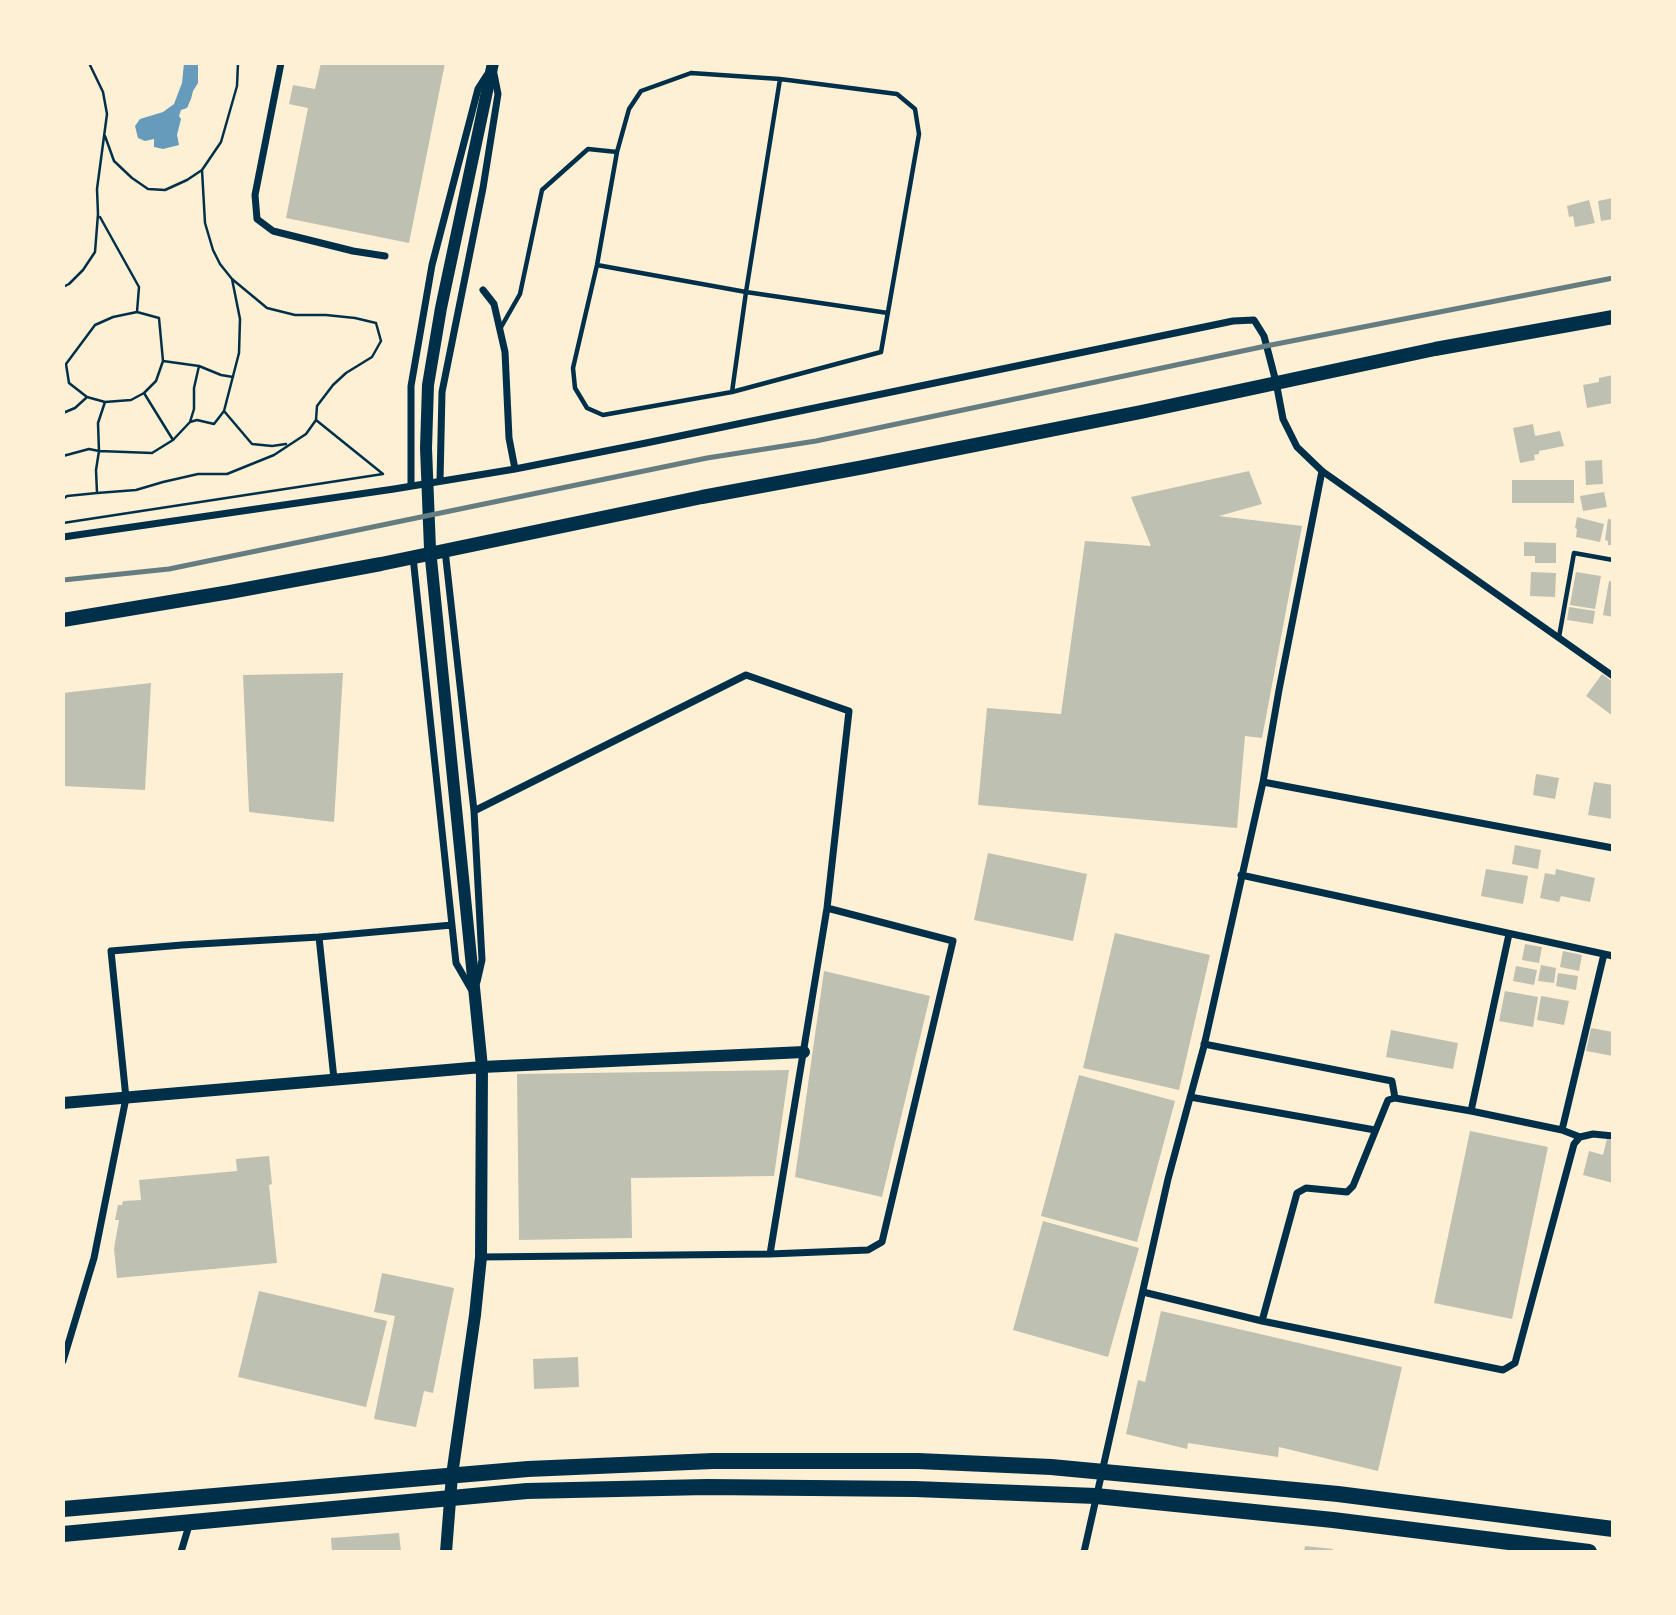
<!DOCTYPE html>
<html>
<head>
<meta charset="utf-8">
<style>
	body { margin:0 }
	#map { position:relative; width:1676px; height:1615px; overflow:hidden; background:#fdf0d5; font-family:Quicksand,sans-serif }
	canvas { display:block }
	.frame { position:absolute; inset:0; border:65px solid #fdf0d5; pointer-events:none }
</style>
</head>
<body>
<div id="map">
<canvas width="1676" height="1615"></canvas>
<div class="frame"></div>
</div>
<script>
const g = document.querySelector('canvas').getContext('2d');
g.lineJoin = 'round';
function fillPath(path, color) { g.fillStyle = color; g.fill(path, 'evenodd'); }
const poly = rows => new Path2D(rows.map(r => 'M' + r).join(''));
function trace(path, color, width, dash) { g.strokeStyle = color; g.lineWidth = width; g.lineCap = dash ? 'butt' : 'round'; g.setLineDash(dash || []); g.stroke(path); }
fillPath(poly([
	[184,63,198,63,198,83,193,91,191,99,187,108,181,110,179,116,181,119,177,135,179,145,163,149,154,147,154,139,145,141,138,138,135,126,140,119,163,112,174,104,182,83]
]), '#669bbc');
fillPath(poly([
	[321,63,445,63,409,243,286,218,308,108,289,104,293,85,315,89],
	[1613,198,1613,219,1601,221,1598,201],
	[1589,200,1595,223,1575,227,1573,216,1569,217,1567,206],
	[1613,375,1613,403,1587,408,1583,385,1599,382,1599,378],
	[1533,424,1535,436,1560,431,1564,446,1539,451,1539,454,1534,455,1535,460,1520,463,1513,428],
	[1602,460,1603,484,1586,485,1585,461],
	[1249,471,1262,504,1219,516,1302,526,1262,738,1245,736,1237,828,978,805,987,708,1061,714,1085,541,1151,546,1131,497],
	[1512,480,1574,480,1574,503,1512,503],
	[1604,492,1607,507,1583,511,1580,496],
	[1577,517,1604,524,1600,542,1576,537,1577,529,1575,528],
	[1608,519,1613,520,1613,545,1608,545,1608,541,1605,540],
	[1524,542,1556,543,1556,563,1535,563,1535,556,1524,556],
	[1531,572,1556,573,1555,597,1530,596],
	[1576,572,1601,576,1595,609,1570,605],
	[1609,581,1613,582,1613,617,1603,615],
	[1569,607,1595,611,1593,624,1567,620],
	[343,673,334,822,249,812,243,675],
	[1602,674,1613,682,1613,716,1586,696],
	[151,683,145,790,63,786,63,693],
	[1536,774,1559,778,1555,799,1533,795],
	[1594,782,1613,785,1613,819,1588,815],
	[1515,845,1541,850,1538,869,1512,864],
	[988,853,1087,874,1073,941,974,920],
	[1486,869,1528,876,1523,904,1481,896],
	[1556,869,1595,878,1590,902,1561,896,1559,902,1540,898,1545,873,1555,875],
	[1115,933,1210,955,1179,1090,1083,1068],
	[1525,944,1542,947,1539,963,1522,960],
	[1563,951,1582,955,1579,971,1560,967],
	[1541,965,1556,968,1554,983,1538,981],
	[1516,966,1537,970,1534,985,1513,981],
	[824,971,930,996,882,1197,795,1177],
	[1558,973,1578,976,1576,990,1556,986],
	[1505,991,1538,997,1533,1027,1499,1021],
	[1541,996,1569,1001,1564,1025,1537,1020],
	[1591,1028,1613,1032,1613,1056,1586,1051],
	[1391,1030,1458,1043,1453,1069,1386,1057],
	[789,1070,774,1176,631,1178,632,1238,519,1240,517,1074],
	[1079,1075,1175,1101,1137,1242,1041,1216],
	[1470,1131,1548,1147,1512,1319,1434,1303],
	[1607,1139,1613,1141,1613,1183,1583,1175,1589,1151,1603,1155],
	[269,1156,272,1184,269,1185,277,1263,117,1278,114,1249,119,1220,115,1220,118,1205,122,1205,123,1201,141,1200,139,1180,237,1171,236,1159],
	[1043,1221,1139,1248,1108,1357,1013,1330],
	[382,1273,454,1288,433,1393,424,1391,416,1427,374,1419,395,1316,374,1312],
	[259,1291,387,1321,366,1407,238,1377],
	[1161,1311,1402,1367,1378,1471,1279,1447,1278,1457,1188,1443,1187,1449,1126,1434,1138,1380,1145,1382],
	[578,1357,579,1387,534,1389,533,1359],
	[399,1533,401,1552,332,1552,331,1538],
	[1305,1546,1333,1549,1332,1552,1304,1552]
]), '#bec0b2');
trace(poly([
	[105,136,114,161,132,178,148,189,165,190,187,180,202,170,221,142,237,86,238,63],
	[100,217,139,287,137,312],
	[63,287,69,284,83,270,95,252,98,214,97,189,107,114,103,92,89,63],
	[137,312,159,318,163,361,156,381,144,393,131,400,105,402,87,397,69,383,66,364,95,325,113,317,137,312],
	[163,361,199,366,221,375,233,377],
	[144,393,173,440],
	[224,411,252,444,272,446,286,444],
	[63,413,75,408,86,398],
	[190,422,197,420,214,424,224,411,239,353,240,319,232,279,220,264,213,250,205,223,202,170],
	[63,456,89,449,99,451,152,453,173,440,190,422,194,409,194,388,199,366],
	[97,493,136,490,163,482,198,474,227,474,274,455,306,434,316,420,317,406,333,385,346,373,372,357,381,341,376,323,355,318,326,315,295,315,267,308,232,279],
	[63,499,67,496,97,493,96,470,99,451,98,423,105,402],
	[63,523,383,474,316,420]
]), '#003049', 2.5);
trace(poly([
	[691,73,780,79,897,94,915,109,919,134,881,352,732,392,603,415,587,408,575,388,573,368,597,265,617,152,629,109,641,91,691,73],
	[597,265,746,292,888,313],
	[500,329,520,294,542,190,588,149,617,152],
	[732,392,746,292,780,79],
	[1559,637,1574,553,1613,560]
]), '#003049', 4.5);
trace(poly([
	[281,63,255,195,257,219,273,231,353,251,385,256],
	[483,290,494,304,505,352,509,438,515,469],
	[440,481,442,392,483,188,498,94,494,74],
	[411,486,411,386,432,265,478,89,487,75],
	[63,537,394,489,515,469,646,443,1233,321,1254,320,1264,336,1276,382,1283,419,1297,447,1322,471,1613,676],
	[445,550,474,811,482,960,477,982],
	[413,557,456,963,471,989],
	[1263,782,1613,848],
	[474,811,746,675,849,711,827,908,770,1254],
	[1241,875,1613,956],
	[319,937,334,1079],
	[1204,1044,1392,1081,1395,1098],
	[1190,1097,1375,1130],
	[1471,1111,1509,934],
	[1562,1130,1604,954],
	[481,1257,770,1254,868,1250,882,1242,953,941,827,908],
	[1143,1292,1262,1321,1503,1370,1515,1363,1574,1144,1580,1137,1593,1134,1613,1136],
	[1262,1321,1297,1193,1306,1188,1347,1192,1353,1186,1388,1100,1395,1098,1471,1111,1562,1130,1580,1137],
	[63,1361,94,1258,126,1098,111,951,182,945,319,937,452,925],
	[181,1552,190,1522],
	[1084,1552,1168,1179,1204,1046,1263,782,1279,690,1322,471]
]), '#003049', 7);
trace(poly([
	[63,1103,482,1067,804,1052],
	[446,1552,452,1475,475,1315,481,1257,482,1067,430,549,426,448,428,385,441,308,493,63]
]), '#003049', 12);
trace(poly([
	[63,620,230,592,381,564,702,497,864,467,1141,412,1435,349,1613,317]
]), '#003049', 14);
trace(poly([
	[63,1509,528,1469,713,1461,918,1461,1051,1467,1338,1494,1613,1529],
	[63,1534,527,1491,707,1487,915,1489,1096,1496,1333,1520,1589,1552]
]), '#003049', 16);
trace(poly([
	[63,580,169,569,707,458,816,441,1266,346,1613,278]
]), '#657d81', 5);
</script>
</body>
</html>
